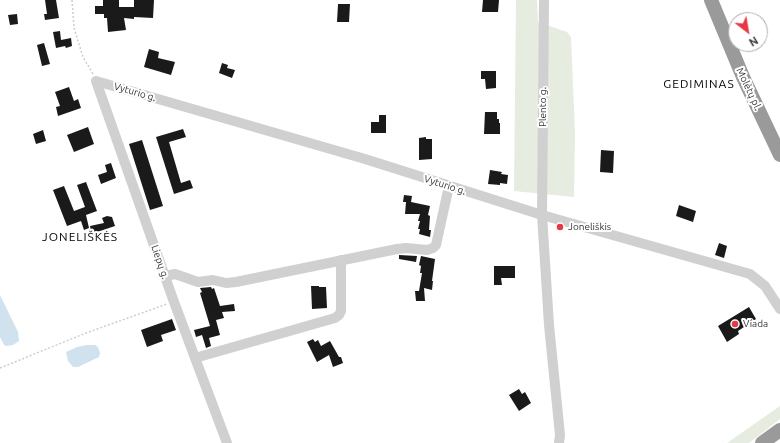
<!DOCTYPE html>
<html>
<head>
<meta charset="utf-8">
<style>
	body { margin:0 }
	#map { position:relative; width:780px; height:443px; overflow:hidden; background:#fff; font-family:Ubuntu,sans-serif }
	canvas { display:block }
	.north { position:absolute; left:728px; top:12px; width:40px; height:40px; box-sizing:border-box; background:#fff; border:1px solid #adadad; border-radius:50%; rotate:149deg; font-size:11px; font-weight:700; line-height:16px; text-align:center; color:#333 }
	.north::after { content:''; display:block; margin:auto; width:14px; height:18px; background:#e63946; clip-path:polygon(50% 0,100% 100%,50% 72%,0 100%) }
</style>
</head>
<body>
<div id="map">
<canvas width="780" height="443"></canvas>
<div class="north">N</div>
</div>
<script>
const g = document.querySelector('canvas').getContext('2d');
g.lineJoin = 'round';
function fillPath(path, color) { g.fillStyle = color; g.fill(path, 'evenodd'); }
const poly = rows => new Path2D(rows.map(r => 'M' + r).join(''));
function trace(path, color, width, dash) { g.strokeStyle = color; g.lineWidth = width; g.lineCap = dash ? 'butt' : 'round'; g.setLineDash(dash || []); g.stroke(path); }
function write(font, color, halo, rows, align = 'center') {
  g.font = font + ' Ubuntu,sans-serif'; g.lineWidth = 4; g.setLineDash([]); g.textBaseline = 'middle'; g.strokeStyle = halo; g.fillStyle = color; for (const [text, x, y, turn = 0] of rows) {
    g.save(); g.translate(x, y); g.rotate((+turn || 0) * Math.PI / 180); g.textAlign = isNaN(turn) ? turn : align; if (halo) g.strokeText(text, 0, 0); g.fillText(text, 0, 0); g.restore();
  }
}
fillPath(poly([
	[516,0,537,0,538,22,567,32,571,37,575,134,574,197,514,191],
	[780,406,780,419,749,443,727,443]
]), '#e6ecdf');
fillPath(poly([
	[0,295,18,332,19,341,13,345,7,346,4,345,0,337],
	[87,345,95,345,98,347,100,353,99,357,78,367,73,367,68,361,66,352,77,347]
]), '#cfe2ee');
fillPath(poly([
	[45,0,56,0,59,18,45,20,44,14,47,14],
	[103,0,119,0,119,7,134,7,134,0,154,0,153,18,134,17,134,19,124,18,126,30,108,32,107,18,104,18,104,14,95,14,95,6,103,6],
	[483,0,499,0,498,12,482,12],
	[338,4,350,4,349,22,337,22],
	[17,14,18,24,10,25,8,15],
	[60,31,61,40,71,38,72,46,66,48,65,46,56,48,53,32],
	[44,43,50,64,42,66,37,45],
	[149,49,159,52,158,58,175,62,171,75,144,67],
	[222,63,228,65,227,68,235,70,232,78,219,73],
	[481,71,496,71,496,88,486,89,485,79,481,79],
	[69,87,74,101,78,99,81,108,58,116,56,107,60,106,55,92],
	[485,112,497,112,497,119,499,119,499,123,500,123,500,134,484,134],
	[379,115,386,115,386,133,371,133,371,122,379,122],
	[88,127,94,144,74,152,67,135],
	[183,129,186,137,169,142,181,183,190,180,193,188,174,194,156,137],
	[43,130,46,141,36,144,33,134],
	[426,137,426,139,432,139,432,159,419,160,419,138],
	[142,140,163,206,150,210,129,144],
	[601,150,614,151,613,173,600,172],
	[111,163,116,178,101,184,98,175,107,172,105,165],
	[490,170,502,172,501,174,508,175,507,184,500,183,500,185,488,184],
	[86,182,97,211,86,215,89,228,84,230,81,221,67,226,53,190,64,186,74,211,85,207,77,185],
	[404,195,412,196,411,202,430,206,428,215,430,216,429,230,431,230,430,237,419,234,420,229,418,229,420,221,418,221,420,214,405,214,406,202,403,202],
	[679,205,696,211,693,222,676,216],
	[107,216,112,217,115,226,97,232,98,234,92,236,90,226,104,223,102,218],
	[719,243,727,246,724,258,715,255],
	[399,255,417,256,416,262,399,259],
	[421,256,435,259,432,281,433,281,432,290,424,288,425,301,416,301,415,291,419,291,422,273,420,273,421,266,419,265],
	[494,266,515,266,515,278,501,278,502,285,494,285],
	[311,286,319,286,319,287,326,287,327,308,312,309],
	[211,287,212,289,214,288,220,306,234,304,235,311,222,312,224,318,216,320,220,335,209,338,211,346,206,348,202,335,196,337,194,330,210,326,200,293,202,292,200,288],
	[749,307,756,319,738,331,739,334,727,342,718,326],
	[172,319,176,330,161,335,163,341,147,347,141,330],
	[313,339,315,342,318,340,321,346,330,341,339,357,341,357,343,363,333,367,329,355,317,362,307,342],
	[519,389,522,394,525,392,531,403,519,411,509,395]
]), '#1a1a1a');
trace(poly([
	[72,0,74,28,83,57,93,74],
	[0,368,86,333,167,304]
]), '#cdcdcd', 1.5, [2, 2]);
trace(poly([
	[544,0,542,215,549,325,560,435,559,443],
	[96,81,365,159,542,215,750,274,765,286,780,309],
	[96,81,174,302,227,443],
	[165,276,175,274,198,282,213,280,226,283,236,282,397,249,406,248,427,250,433,248,436,245,449,186],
	[195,358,335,318,339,315,341,311,341,260]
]), '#d0d0d0', 10);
trace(poly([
	[711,0,743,77,780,155],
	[762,443,780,430]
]), '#9a9a9a', 14);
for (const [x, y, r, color] of [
	[560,227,4,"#e63946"],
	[735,324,4,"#e63946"]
]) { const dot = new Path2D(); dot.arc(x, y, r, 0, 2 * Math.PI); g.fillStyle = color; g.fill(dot); trace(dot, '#fff', 1.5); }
write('10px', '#333', '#fff', [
	["Molėtų pl.",749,89,65],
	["Vyturio g.",135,92,16],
	["Plento g.",543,107,-90],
	["Vyturio g.",445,185,18],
	["Liepų g.",160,262,71]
]);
write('10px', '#333', '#fff', [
	["Joneliškis",568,227],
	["Viada",743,324]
], 'left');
g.letterSpacing = '1px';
write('12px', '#000', '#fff', [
	["GEDIMINAS",699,84],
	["JONELIŠKĖS",80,237]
]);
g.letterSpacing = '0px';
</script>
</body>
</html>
